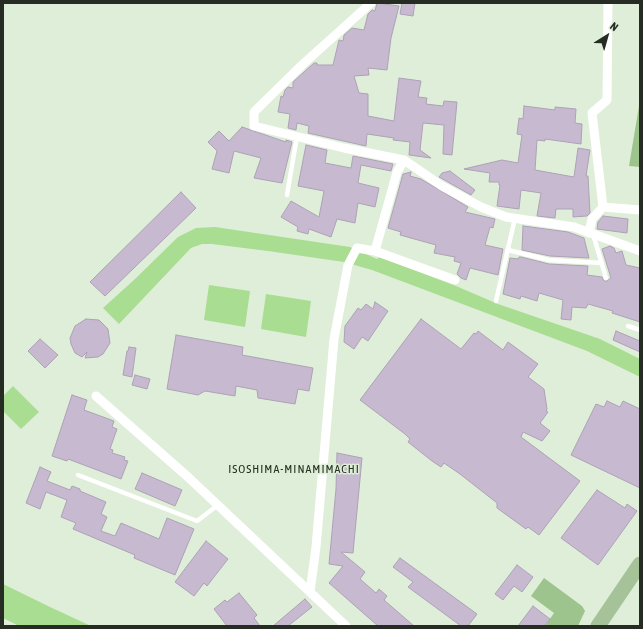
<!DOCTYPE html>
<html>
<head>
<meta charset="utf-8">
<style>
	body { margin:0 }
	#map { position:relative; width:643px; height:629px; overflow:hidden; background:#dfeed8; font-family:"Asap Condensed",sans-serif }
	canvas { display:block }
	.frame { position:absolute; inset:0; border:4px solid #262b23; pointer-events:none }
	.north { position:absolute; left:587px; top:16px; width:40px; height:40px; -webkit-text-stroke:3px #dfeed8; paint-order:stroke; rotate:37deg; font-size:11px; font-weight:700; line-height:16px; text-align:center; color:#262b23 }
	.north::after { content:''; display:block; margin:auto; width:14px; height:18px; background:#262b23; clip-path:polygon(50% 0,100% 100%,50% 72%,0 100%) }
</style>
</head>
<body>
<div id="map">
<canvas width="643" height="629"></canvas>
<div class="frame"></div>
<div class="north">N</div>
</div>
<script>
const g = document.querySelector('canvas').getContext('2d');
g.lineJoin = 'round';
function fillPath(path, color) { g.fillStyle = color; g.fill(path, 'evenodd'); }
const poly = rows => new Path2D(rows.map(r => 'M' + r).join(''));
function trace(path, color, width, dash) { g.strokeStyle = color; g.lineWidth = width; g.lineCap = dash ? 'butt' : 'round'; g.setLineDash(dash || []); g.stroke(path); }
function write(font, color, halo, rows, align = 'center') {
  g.font = font + ' "Asap Condensed",sans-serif'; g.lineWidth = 3; g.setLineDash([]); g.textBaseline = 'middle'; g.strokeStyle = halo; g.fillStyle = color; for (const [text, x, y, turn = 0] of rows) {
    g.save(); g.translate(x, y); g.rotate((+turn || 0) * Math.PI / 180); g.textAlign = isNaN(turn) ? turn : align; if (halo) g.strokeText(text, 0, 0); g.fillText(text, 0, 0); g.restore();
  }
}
fillPath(poly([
	[640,100,640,167,629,166],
	[544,578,582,606,585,611,578,626,545,626,554,613,531,596]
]), '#9dc48c');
fillPath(poly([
	[215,227,350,247,377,259,379,257,456,286,498,304,600,339,640,359,640,377,587,351,372,270,344,262,268,251,212,244,202,244,191,248,119,324,103,308,135,279,178,237,196,228],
	[209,285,250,291,245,327,204,320],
	[266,294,311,301,306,337,261,329],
	[13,386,39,412,21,429,3,411,3,396],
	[3,584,50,607,91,626,19,626,3,618]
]), '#a9dd91');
const building = poly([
	[377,3,399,6,391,38,387,70,368,68,369,75,354,76,359,93,368,94,368,116,394,121,399,78,421,81,418,97,427,98,426,104,443,106,444,101,457,102,452,155,443,154,444,125,423,123,420,150,431,158,409,155,410,142,393,140,394,138,367,134,366,146,308,133,309,126,297,123,296,130,288,128,290,114,278,112,281,96,283,97,285,90,288,87,293,88,293,82,314,63,317,63,317,65,333,65,339,40,343,41,344,35,352,28,364,30,368,14,372,10,375,11,377,3],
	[402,3,415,3,413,16,400,14,402,3],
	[524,106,555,110,555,107,576,109,575,123,582,124,581,144,545,139,545,141,537,140,535,170,574,177,578,148,590,150,586,176,588,176,590,213,587,216,573,217,573,209,556,209,555,218,537,216,541,193,521,190,519,209,497,206,500,185,499,185,499,182,489,182,490,173,464,169,502,160,518,163,522,135,517,134,519,118,523,119,524,106],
	[242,127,286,142,286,140,292,142,282,183,254,178,261,158,234,151,229,173,212,169,217,151,208,142,219,131,229,141,242,127],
	[306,145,327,150,325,163,351,168,353,156,393,164,391,171,361,165,358,183,379,188,375,207,358,203,355,223,337,219,331,237,309,229,308,234,297,231,298,227,281,217,291,201,319,217,324,191,298,186,306,145],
	[450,171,475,190,471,195,439,177,442,173,450,171],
	[411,172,410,176,421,179,468,207,465,212,495,219,493,228,490,227,485,245,503,249,498,275,470,268,466,280,461,278,457,274,461,263,454,261,455,257,434,253,436,245,400,235,401,232,388,228,403,174,411,172],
	[181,192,196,208,105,296,90,282,181,192],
	[603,216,628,219,627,233,597,229,598,222,603,216],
	[523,226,568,232,584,238,589,258,550,256,522,250,523,226],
	[610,246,614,248,616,253,622,251,626,265,640,268,640,322,612,313,613,311,588,304,586,308,572,307,571,320,561,319,563,300,539,293,537,301,521,296,520,299,503,294,510,258,518,259,519,257,521,257,549,264,588,266,587,275,602,277,604,281,607,281,611,278,602,249,610,246],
	[375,302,388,311,368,341,362,337,354,349,344,342,345,326,358,308,361,310,366,304,373,309,375,302],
	[86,319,99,320,108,329,110,343,103,354,98,357,85,358,87,352,82,357,75,353,71,344,70,338,75,326,86,319],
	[421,319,461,349,474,333,476,334,478,331,503,350,508,342,538,364,528,377,544,389,547,409,546,411,548,412,540,423,550,431,542,441,523,432,521,437,580,481,539,535,528,527,526,529,497,508,497,503,460,474,444,463,441,467,432,461,408,442,410,439,405,434,360,400,421,319],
	[616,331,640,341,640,352,613,340,616,331],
	[176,335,243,347,242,355,313,368,309,391,298,389,295,404,258,398,257,390,236,386,235,396,205,391,198,395,167,389,176,335],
	[40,339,58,355,45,368,28,351,40,339],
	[129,347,136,348,132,377,123,375,127,351,128,351,129,347],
	[135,375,150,379,147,389,132,385,135,375],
	[72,395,87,400,84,410,114,421,112,427,117,429,110,449,113,450,112,453,125,457,124,460,128,461,121,479,68,459,67,461,52,456,72,395],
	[607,401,620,407,623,401,640,409,640,488,571,455,596,404,604,407,607,401],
	[337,453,362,458,353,553,341,552,365,572,360,579,376,593,379,589,387,596,384,600,414,626,378,626,329,583,343,566,329,564,336,489,337,453],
	[40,467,51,472,47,481,70,490,72,486,80,489,80,491,106,502,101,514,107,517,101,531,115,536,121,523,159,539,167,518,194,529,175,575,134,558,135,555,73,529,76,523,61,517,67,500,46,492,40,509,26,503,40,467],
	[142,473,182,490,175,506,135,489,142,473],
	[597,490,625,508,627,504,637,511,598,565,561,538,597,490],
	[206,541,228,559,207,586,204,583,194,596,175,582,206,541],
	[400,558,477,614,468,626,461,626,408,587,413,582,393,567,400,558],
	[517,565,533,577,522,592,514,586,503,600,495,594,517,565],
	[239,593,257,615,254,618,260,626,227,626,214,609,225,600,227,602,239,593],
	[305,599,312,607,288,626,273,626,305,599],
	[533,606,550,619,544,626,518,626,533,606]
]);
fillPath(building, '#c7bad0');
trace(building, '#ada1b6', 1);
trace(poly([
	[287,195,297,136],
	[593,234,606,278],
	[508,250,549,260,602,263],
	[496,301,515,218],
	[628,326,640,330],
	[78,475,197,521,218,505]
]), '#fff', 4.5);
trace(poly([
	[371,3,302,65,254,112,254,126,344,148,404,160,442,186,481,207,506,217,574,227,640,251],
	[608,3,607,100,592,113,603,207,640,210],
	[589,233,592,219,603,207],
	[375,251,397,172,404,160],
	[96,396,188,477,346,626],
	[310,592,316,547,334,339,348,265,357,248,375,251,455,280]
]), '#fff', 9);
trace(poly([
	[598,626,640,564]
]), '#a6c299', 15);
g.letterSpacing = '1px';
write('12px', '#253120', '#dfeed8', [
	["ISOSHIMA-MINAMIMACHI",294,469]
]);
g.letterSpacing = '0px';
</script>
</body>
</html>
